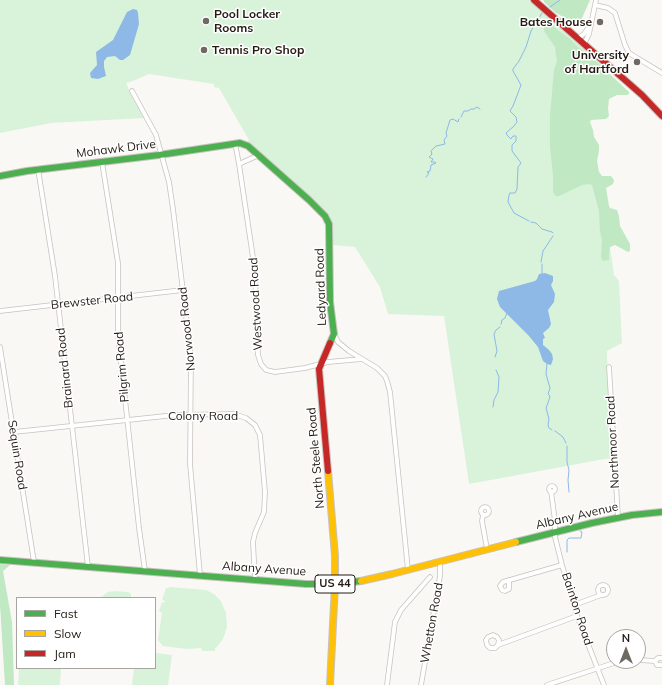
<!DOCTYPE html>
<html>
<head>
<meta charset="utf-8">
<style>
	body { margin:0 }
	#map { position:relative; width:662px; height:685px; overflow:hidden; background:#faf8f5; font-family:Mulish,sans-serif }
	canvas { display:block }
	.legend { position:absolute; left:16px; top:597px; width:140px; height:72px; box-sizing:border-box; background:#fff; border:1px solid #a7a4a1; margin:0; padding:5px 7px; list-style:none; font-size:12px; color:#241c14 }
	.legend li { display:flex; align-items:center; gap:8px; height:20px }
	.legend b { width:20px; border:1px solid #a7a4a1 }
	.north { position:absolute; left:606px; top:629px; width:40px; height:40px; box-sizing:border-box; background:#fff; border:1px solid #a7a4a1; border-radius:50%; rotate:0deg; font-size:11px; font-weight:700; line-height:16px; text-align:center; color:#241c14 }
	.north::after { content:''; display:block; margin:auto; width:14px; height:18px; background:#6f6963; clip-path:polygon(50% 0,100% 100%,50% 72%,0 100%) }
</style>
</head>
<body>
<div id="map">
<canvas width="662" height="685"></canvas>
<ul class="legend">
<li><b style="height:5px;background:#4caf50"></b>Fast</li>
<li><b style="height:5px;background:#ffc107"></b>Slow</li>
<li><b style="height:5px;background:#c62828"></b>Jam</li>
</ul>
<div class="north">N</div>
</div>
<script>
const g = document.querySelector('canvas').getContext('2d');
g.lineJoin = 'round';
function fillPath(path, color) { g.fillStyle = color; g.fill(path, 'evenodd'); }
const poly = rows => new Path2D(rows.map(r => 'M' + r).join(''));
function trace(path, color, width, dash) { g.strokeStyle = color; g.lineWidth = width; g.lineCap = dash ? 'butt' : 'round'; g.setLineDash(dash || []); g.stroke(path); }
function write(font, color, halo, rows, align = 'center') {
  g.font = font + ' Mulish,sans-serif'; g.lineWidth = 3; g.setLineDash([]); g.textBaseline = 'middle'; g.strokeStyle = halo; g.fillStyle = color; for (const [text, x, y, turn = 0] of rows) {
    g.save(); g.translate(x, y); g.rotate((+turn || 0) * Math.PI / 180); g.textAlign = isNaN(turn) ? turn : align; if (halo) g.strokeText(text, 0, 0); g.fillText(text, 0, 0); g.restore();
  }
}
fillPath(poly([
	[0,0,529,0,606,68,595,94,589,114,590,154,608,233,614,275,619,281,622,343,607,351,610,458,469,484,444,316,388,314,380,287,355,247,333,245,332,225,325,211,272,162,247,143,249,140,219,88,214,87,214,84,149,74,133,81,126,83,133,99,144,118,51,123,0,133],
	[170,587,206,590,214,594,221,601,226,613,227,627,223,639,217,647,215,648,215,651,202,651,201,648,187,649,163,646,158,640,162,613,159,611,162,602,164,603,165,601,162,600,166,588,169,588],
	[115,591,128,592,131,594,131,598,100,598,108,592],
	[155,653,172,655,168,685,132,685,134,668,155,668],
	[19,668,61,668,60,685,18,685]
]), '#d8f3da');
fillPath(poly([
	[543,0,590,0,579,25,572,22,556,13,545,3],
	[545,20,547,20,559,31,569,38,577,46,599,64,629,92,629,94,627,95,617,95,609,99,608,109,609,116,606,119,591,120,590,122,593,130,594,137,599,145,599,151,597,161,599,172,602,176,611,176,614,180,613,184,606,188,609,206,610,208,617,210,619,216,620,226,630,244,630,251,628,252,615,245,610,247,609,253,609,260,604,261,602,260,601,257,602,240,600,231,599,211,592,185,590,184,582,185,559,196,556,196,553,192,553,175,550,147,550,116,554,70,557,61,555,47,544,31,543,22],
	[0,564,10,565,3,571,12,622,14,685,5,685,0,605]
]), '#bfe8c3');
fillPath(poly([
	[133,9,137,10,138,13,139,24,130,55,123,60,120,60,115,56,107,57,104,61,104,67,106,76,98,79,91,78,90,73,97,65,96,52,113,40,127,12],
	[545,273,553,276,553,281,551,285,555,294,554,302,548,310,551,324,549,328,543,333,545,338,543,339,543,345,549,350,552,354,553,359,551,365,547,364,543,361,538,347,529,336,500,307,497,299,499,291,535,281,537,279,539,274]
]), '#8eb8e6');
trace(poly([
	[550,7,560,0],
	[461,117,464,111,468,111,471,109,474,109,477,107,480,109],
	[426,177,429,173,427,172,430,171,431,165,436,163,435,162,431,162,433,159,429,157,432,154,431,151,436,146,445,144,444,140,447,136,446,133,450,120,453,119,458,122,459,119],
	[529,221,514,213,508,202,509,195,510,193,515,193,517,189,518,167,521,163,512,151,512,145,516,141,516,136,513,136,511,139,507,135,506,133,514,126,517,122,516,117,510,111,513,106,521,85,513,71,513,69,519,61,526,47,531,31,542,13],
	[531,222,536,223,542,229,552,232,553,233],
	[541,262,543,251,553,236],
	[542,264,542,274],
	[501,324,502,320,505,318,507,313],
	[495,357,497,351,494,334,496,330,500,327],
	[547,364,546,374,550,388,548,394,550,396,549,400,546,408,549,419,548,425,549,428,552,430],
	[493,407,494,400,498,392,499,377,496,370],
	[555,431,563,437,566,443],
	[567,446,567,462,569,470,568,480,569,492],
	[567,552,567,540,569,538,581,538,582,532,580,531]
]), '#8eb8e6', 1);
const street = poly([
	[595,5,608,8,615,13,625,45,629,53,662,73],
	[578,38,584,34,589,27],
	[584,44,589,34,596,0],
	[132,91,156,135,169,182,173,209,191,357,190,464,200,575],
	[235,143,239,164,255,271,258,355,261,364,266,370,275,372,305,368,328,362,362,359],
	[102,162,118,263,118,334,139,528,145,571],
	[239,164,259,155],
	[38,169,55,276,88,567],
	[0,311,183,290],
	[334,334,338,342,349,351,377,368,385,376,387,381,390,392,408,570],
	[0,347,34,562],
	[609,367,618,517],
	[14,432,175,415,234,414,246,418,255,425,260,435,265,492,264,512,255,533,253,542,255,580],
	'549 489a3 3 0 1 1 6 0a3 3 0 1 1-6 0Z',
	[551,491,555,521,555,537,562,565,577,616,604,685],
	'481 511a4 4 0 1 1 8 0a4 4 0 1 1-8 0Z',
	[483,515,482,521,487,549],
	[509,580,509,589,505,591,502,590,500,586,503,582,562,565],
	'598 590a5 5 0 1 1 10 0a5 5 0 1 1-10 0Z',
	[574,605,601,595],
	[498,645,499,640,497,637,493,635,488,637,486,640,487,645,490,648,495,648,498,645,577,616],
	[662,658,658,658,655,661,657,665,662,665],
	[638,660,655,661],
	[387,685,395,622,401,610,430,577],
	[421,685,440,576,440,562],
	[547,685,620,661]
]);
const fast = poly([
	[0,176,27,171,159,155,240,143,248,146,309,200,325,216,329,224,330,302,334,334,330,343],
	[516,542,592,523,632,515,662,512],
	[0,560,306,584,335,584,361,581]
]);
const slow = poly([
	[328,471,335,556,335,584,330,685],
	[361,581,392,574,516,542]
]);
const jam = poly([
	[534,0,642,95,662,116],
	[328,471,319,369,330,343]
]);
trace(street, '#c7c2bc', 5.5);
trace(fast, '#c7c2bc', 8);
trace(slow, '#c7c2bc', 8);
trace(jam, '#c7c2bc', 8);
trace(street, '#fefefe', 4);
trace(fast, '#4caf50', 6);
trace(slow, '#ffc107', 6);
trace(jam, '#c62828', 6);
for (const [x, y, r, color] of [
	[206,21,4,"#6f6963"],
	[600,22,4,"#6f6963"],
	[204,50,4,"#6f6963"],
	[637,62,4,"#6f6963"]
]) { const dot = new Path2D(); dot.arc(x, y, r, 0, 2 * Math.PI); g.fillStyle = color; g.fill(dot); trace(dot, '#fff', 1.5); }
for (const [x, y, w] of [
	[335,584,40]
]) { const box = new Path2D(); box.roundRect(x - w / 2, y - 9, w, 18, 3); g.fillStyle = '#fff'; g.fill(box); trace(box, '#241c14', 1); }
write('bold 11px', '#241c14', null, [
	["US 44",335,584]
]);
write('bold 12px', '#241c14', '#fff', [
	["Pool Locker",214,14],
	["Rooms",214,28],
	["Bates House",592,22,"right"],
	["Tennis Pro Shop",212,50],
	["University",629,55,"right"],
	["of Hartford",629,69,"right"]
], 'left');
write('12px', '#241c14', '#fff', [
	["Mohawk Drive",116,149,-7],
	["Ledyard Road",321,287,-92],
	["Brewster Road",92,301,-6],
	["Westwood Road",256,304,-93],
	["Norwood Road",187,329,-96],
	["Pilgrim Road",122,367,-95],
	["Brainard Road",65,368,-96],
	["Colony Road",203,416],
	["Northmoor Road",613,442,-93],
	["Sequin Road",17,455,81],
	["North Steele Road",316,458,-95],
	["Albany Avenue",577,516,-13],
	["Albany Avenue",264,569,4],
	["Bainton Road",577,609,72],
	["Whetton Road",432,623,-80]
]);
</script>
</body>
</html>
